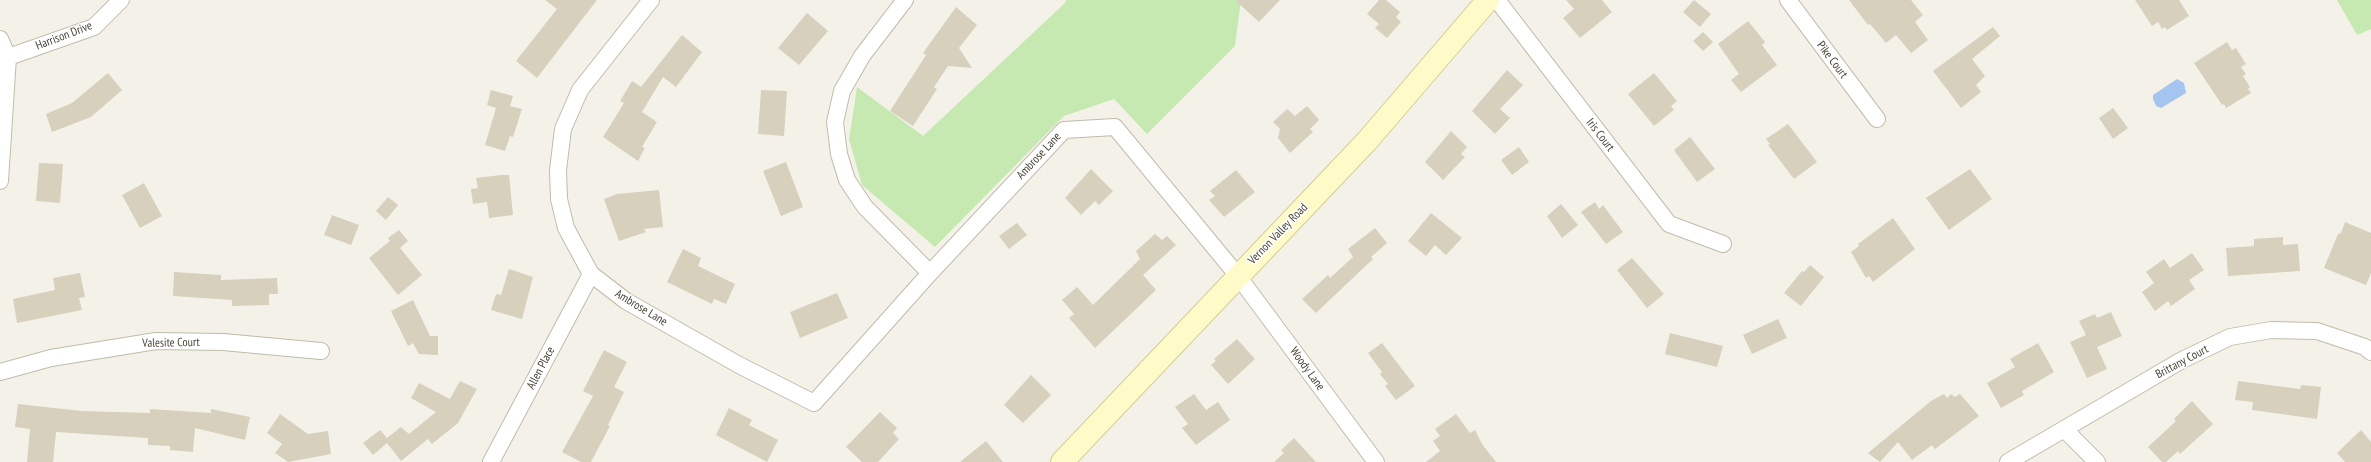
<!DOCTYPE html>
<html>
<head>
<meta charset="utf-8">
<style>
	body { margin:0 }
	canvas { display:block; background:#f4f2e8 }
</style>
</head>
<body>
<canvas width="2371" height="462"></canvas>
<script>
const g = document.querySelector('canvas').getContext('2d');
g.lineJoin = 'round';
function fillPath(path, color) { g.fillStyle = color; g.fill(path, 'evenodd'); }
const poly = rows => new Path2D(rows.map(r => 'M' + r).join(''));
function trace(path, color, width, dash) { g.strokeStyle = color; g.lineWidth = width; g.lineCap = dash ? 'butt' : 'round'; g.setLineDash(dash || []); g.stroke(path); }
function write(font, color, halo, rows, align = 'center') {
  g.font = font + ' "PT Sans Narrow",sans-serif'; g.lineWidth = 3; g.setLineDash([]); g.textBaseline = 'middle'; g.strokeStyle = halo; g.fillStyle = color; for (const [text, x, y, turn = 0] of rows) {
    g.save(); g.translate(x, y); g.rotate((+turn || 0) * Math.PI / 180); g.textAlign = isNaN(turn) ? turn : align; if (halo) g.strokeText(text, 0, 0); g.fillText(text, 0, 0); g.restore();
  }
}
fillPath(poly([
	[1066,0,1241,0,1235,46,1147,134,1114,99,1064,116,935,247,862,185,849,139,857,87,923,136,1065,3],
	[2337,0,2371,0,2371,29,2357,35]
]), '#c6e8b1');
fillPath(poly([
	[2177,79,2184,83,2186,93,2161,108,2156,106,2153,99,2153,95]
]), '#a5c4f0');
fillPath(poly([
	[545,0,597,0,537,78,516,61,557,9],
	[1235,0,1280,0,1259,22],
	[1379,0,1386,0,1400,12,1396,17,1401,22,1387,38,1375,28,1379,24,1367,14],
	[1566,0,1602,0,1612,12,1580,38,1563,18,1574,9],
	[1694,0,1711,14,1700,27,1683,12],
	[1849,0,1911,0,1923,15,1915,22,1928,40,1911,53,1896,35,1886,43,1870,24,1868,25],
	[2135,0,2179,0,2189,16,2167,30,2165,27,2162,29,2158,22,2152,26],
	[956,7,977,25,959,48,972,68,948,66,934,87,937,89,913,126,890,111,926,55,923,53],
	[807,13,828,31,799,65,778,48],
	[1748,21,1765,42,1762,45,1777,65,1741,92,1731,80,1739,74,1718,44],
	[1993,27,2000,36,1972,59,1985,76,1976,85,1981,92,1961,108,1933,71],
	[1703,32,1713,42,1703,51,1693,41],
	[682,35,702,52,676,87,663,77,642,112,657,122,642,147,645,148,638,161,603,137,624,103,620,101,632,81,641,87],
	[2227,42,2232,50,2236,48,2246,64,2241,67,2246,74,2243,76,2250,87,2248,89,2251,93,2226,108,2224,104,2222,105,2194,63],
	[1507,70,1523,85,1500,109,1510,118,1495,134,1472,111],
	[108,73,122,90,91,117,52,132,46,114,72,103],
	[1654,73,1677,101,1671,106,1674,110,1654,126,1628,94],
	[491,90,513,96,510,106,522,109,513,137,510,136,505,151,485,145,496,108,487,105],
	[761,90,787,91,784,136,758,134],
	[1307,106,1319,120,1310,129,1313,132,1290,153,1278,138,1280,129,1273,122,1287,109,1295,116],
	[2113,108,2128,128,2113,139,2099,118],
	[1788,124,1817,162,1794,179,1768,145,1770,144,1766,139],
	[1451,131,1467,147,1461,154,1465,157,1443,180,1425,162],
	[1690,137,1715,169,1697,182,1674,150],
	[1519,147,1529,162,1512,175,1501,160],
	[786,162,803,207,781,216,763,171],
	[39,163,63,164,60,203,36,201],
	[1091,169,1113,191,1099,205,1095,201,1081,215,1065,198],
	[1970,169,1992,199,1949,230,1926,198],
	[1236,170,1255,192,1224,217,1209,200,1215,196,1210,191],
	[501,175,509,175,513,215,489,218,487,202,473,204,471,189,478,188,476,178],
	[144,183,162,216,140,228,122,195],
	[659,190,663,227,644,229,646,232,619,241,604,199,617,194],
	[388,197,398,205,386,220,376,211],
	[1595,202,1599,209,1603,205,1623,232,1606,244,1581,212],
	[1561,204,1578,225,1562,238,1547,216],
	[1431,213,1462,238,1446,255,1435,245,1426,256,1408,241],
	[332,215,359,225,351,245,324,235],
	[1893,218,1915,249,1873,282,1869,276,1866,278,1851,252,1859,246,1858,244],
	[2345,222,2371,233,2371,273,2366,285,2324,268,2338,234,2341,233],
	[1017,223,1027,235,1009,249,999,236],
	[1375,228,1387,243,1371,257,1373,259,1316,313,1302,299,1328,275,1330,278,1353,257,1348,249],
	[399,230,408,241,400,248,422,275,398,295,369,258,390,241,388,238],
	[1155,234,1162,240,1167,236,1176,245,1143,275,1156,290,1095,348,1069,318,1074,314,1062,300,1077,287,1093,305,1140,259,1136,251],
	[2283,237,2283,245,2298,244,2300,271,2228,276,2226,248,2254,246,2254,239],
	[683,249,701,258,698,266,735,284,726,304,714,299,712,304,667,282],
	[2192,253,2204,270,2189,280,2195,289,2171,306,2168,301,2155,311,2142,292,2154,283,2146,272,2164,259,2170,268],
	[1632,258,1664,294,1647,308,1617,270],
	[1810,265,1824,277,1801,306,1784,293,1802,271,1804,272],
	[509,269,533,277,522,319,491,310,496,294,501,295],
	[174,272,221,275,221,280,277,278,278,294,269,294,269,305,232,306,232,300,173,296],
	[80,273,85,297,79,298,82,310,17,323,13,299,55,290,53,278],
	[837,293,848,318,800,338,790,312],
	[413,300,430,336,438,336,438,355,419,354,413,343,408,346,391,311],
	[2111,312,2122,336,2097,347,2107,369,2087,378,2070,342,2086,335,2079,321,2095,314,2097,318],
	[1778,319,1787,338,1752,354,1743,335],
	[1670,333,1723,346,1717,367,1665,354],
	[1237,339,1255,359,1228,384,1211,365,1216,361,1214,359],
	[1382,343,1415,386,1396,400,1385,386,1388,384,1380,374,1382,372,1368,353],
	[2038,343,2054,372,2022,391,2024,395,2001,408,1987,383,2015,367,2010,359],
	[604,350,627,362,614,387,624,392,608,425,610,426,591,462,581,462,562,452,593,396,583,391],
	[1031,375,1051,395,1023,423,1004,405],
	[460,381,477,389,458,423,432,444,428,439,401,461,387,443,373,455,363,443,380,430,387,438,401,427,409,434,436,412,411,398,419,383,450,399],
	[2238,381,2300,389,2301,385,2321,387,2317,419,2252,410,2253,402,2235,400],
	[1194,394,1206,410,1218,402,1230,420,1196,445,1182,428,1188,424,1175,407],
	[1944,394,1947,398,1951,394,1955,397,1960,394,1979,416,1935,449,1932,445,1912,460,1898,442,1880,462,1868,453,1931,401],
	[2192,401,2213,424,2180,454,2178,451,2166,462,2162,462,2148,447,2176,421,2174,419],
	[18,404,82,411,150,413,150,409,211,413,211,409,250,417,245,440,195,428,193,452,170,450,170,446,148,445,148,438,56,432,53,462,27,462,30,429,15,427],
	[729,408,752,420,749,425,778,440,767,462,716,435],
	[880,412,897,428,893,433,899,439,878,462,862,462,846,447],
	[280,414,308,434,328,431,331,454,288,462,275,453,282,444,267,433],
	[1456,414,1470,433,1475,430,1482,444,1496,462,1426,462,1440,451,1433,441,1440,436,1435,429],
	[2361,430,2371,442,2371,462,2345,462,2337,453],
	[1294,438,1316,462,1274,462,1284,453,1281,450],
	[986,441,1003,462,960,462]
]), '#d6d0bd');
const minor = poly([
	[651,0,580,90,563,129,558,170,559,199,566,228,591,274,626,301,739,365,814,403,930,273,1064,130,1115,127,1238,276,1376,462],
	[905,0,862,56,842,91,835,122,839,154,847,180,865,207,930,273],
	[1497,0,1669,224,1723,244],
	[1788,0,1877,119],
	[0,39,8,57,0,181],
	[0,60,94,27,121,0],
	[0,372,51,358,156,341,223,342,321,351],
	[2065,430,2097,462],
	[491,462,591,274],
	[2008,462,2182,360,2230,337,2271,330,2317,331,2365,347,2371,352]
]);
const secondary = poly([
	[1062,462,1367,141,1488,0]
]);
trace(minor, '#c0bcab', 18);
trace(secondary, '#d4ce98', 24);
trace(minor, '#fff', 16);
trace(secondary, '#fefbc8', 22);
write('12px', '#474437', '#fff', [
	["Harrison Drive",64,36,-21],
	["Pike Court",1832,60,53],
	["Iris Court",1600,135,52],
	["Ambrose Lane",1039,156,-47],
	["Vernon Valley Road",1278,234,-46],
	["Ambrose Lane",641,308,31],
	["Valesite Court",171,343,-1],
	["Brittany Court",2182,362,-28],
	["Allen Place",541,368,-62],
	["Woody Lane",1307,369,54]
]);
</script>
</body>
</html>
